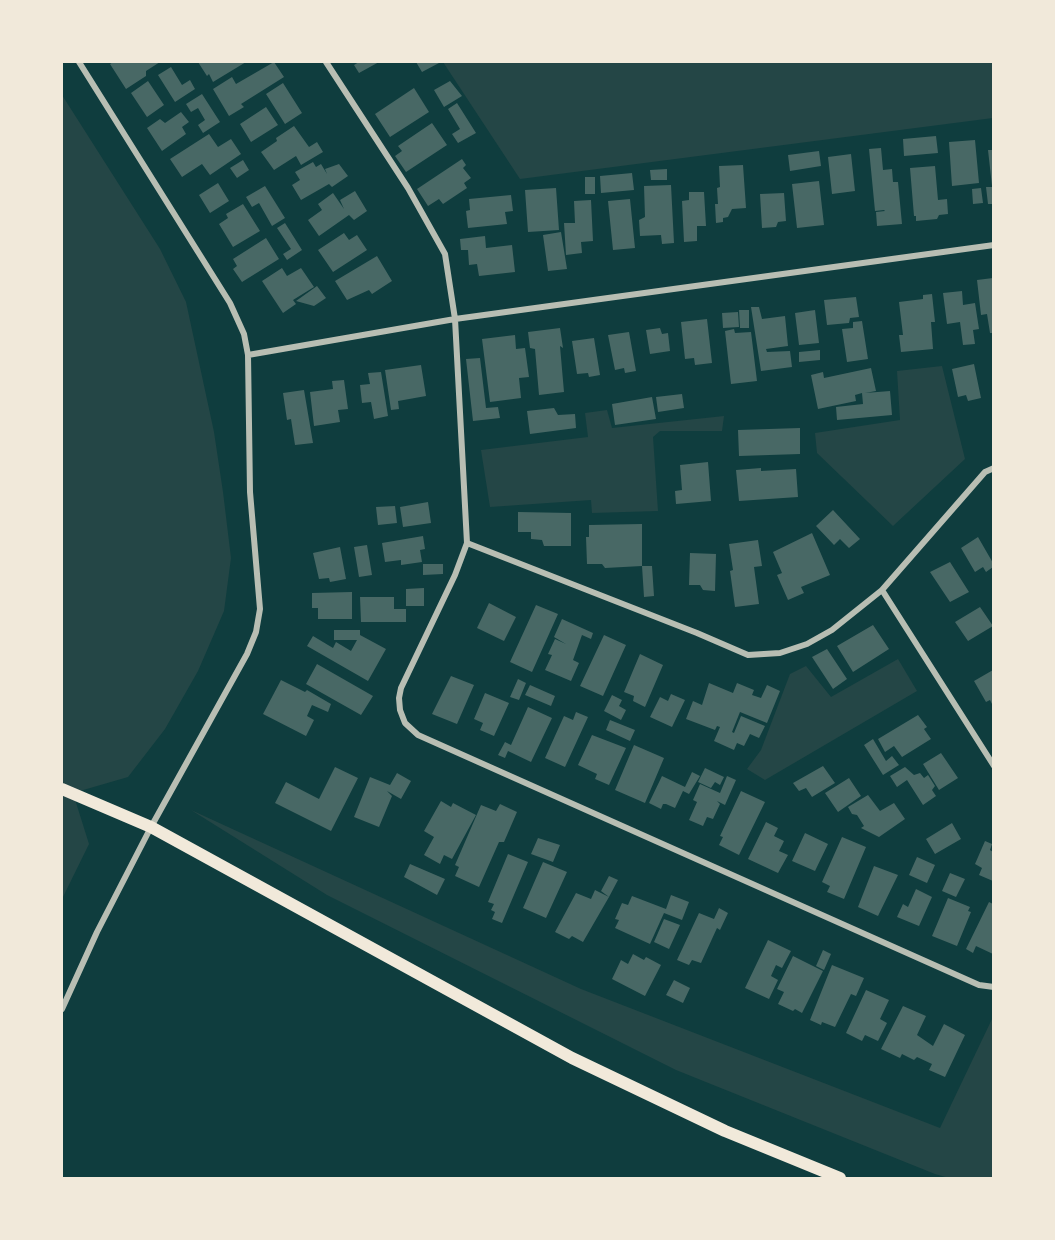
<!DOCTYPE html>
<html>
<head>
<meta charset="utf-8">
<style>
	body { margin:0 }
	#map { position:relative; width:1055px; height:1240px; overflow:hidden; background:#0f3d3e; font-family:Merriweather,serif }
	canvas { display:block }
	.frame { position:absolute; inset:0; border:63px solid #f1e9da; pointer-events:none }
</style>
</head>
<body>
<div id="map">
<canvas width="1055" height="1240"></canvas>
<div class="frame"></div>
</div>
<script>
const g = document.querySelector('canvas').getContext('2d');
g.lineJoin = 'round';
function fillPath(path, color) { g.fillStyle = color; g.fill(path, 'evenodd'); }
const poly = rows => new Path2D(rows.map(r => 'M' + r).join(''));
function trace(path, color, width, dash) { g.strokeStyle = color; g.lineWidth = width; g.lineCap = dash ? 'butt' : 'round'; g.setLineDash(dash || []); g.stroke(path); }
fillPath(poly([
	[443,62,993,62,993,118,520,179],
	[62,95,160,249,186,302,214,432,223,492,231,558,224,611,198,671,165,729,128,777,73,793,89,844,62,899],
	[942,366,965,459,893,526,817,453,815,433,900,420,897,371],
	[607,410,612,428,724,416,722,431,660,431,653,437,658,511,592,513,591,500,490,507,481,450,588,437,585,413],
	[898,659,917,691,765,780,747,769,761,750,790,674,806,666,831,697],
	[191,810,581,989,940,1128,992,1019,993,1020,993,1178,949,1178,935,1174,676,1070,327,895]
]), '#244646');
fillPath(poly([
	[113,62,160,62,146,71,146,76,126,89,110,64],
	[198,62,246,62,213,82,209,74,207,76],
	[274,62,284,77,241,104,244,107,229,116,213,89,232,77,236,84],
	[359,62,379,62,359,73,354,65],
	[416,62,438,62,439,63,422,72],
	[171,67,182,85,190,80,195,89,175,102,158,75],
	[148,81,164,105,147,117,131,93],
	[450,81,462,96,444,107,434,90],
	[283,83,302,113,285,124,266,94],
	[414,88,429,112,390,137,375,114],
	[202,94,220,122,203,133,198,125,205,120,198,108,191,112,186,104],
	[457,103,476,133,458,143,452,134,460,129,448,109],
	[266,107,278,125,251,142,240,124],
	[181,112,189,122,182,127,186,134,162,151,147,128,160,119,165,123],
	[432,123,447,145,406,172,395,156,402,151,398,146],
	[294,126,309,147,317,142,323,152,301,165,296,156,274,170,261,152,277,141,276,138],
	[209,134,218,147,231,139,241,154,210,175,202,164,182,177,170,159],
	[936,136,938,153,904,156,903,139],
	[975,140,979,183,952,186,949,142],
	[881,148,883,170,892,169,893,182,898,182,902,224,877,226,876,212,885,211,884,210,875,211,869,149],
	[988,150,993,150,993,186,992,186],
	[819,151,821,166,790,171,788,155],
	[851,154,855,191,832,194,828,157],
	[462,159,466,165,463,168,471,178,464,183,467,188,443,204,439,199,428,206,417,189],
	[243,160,249,170,237,178,230,168],
	[313,162,316,167,321,164,327,174,325,169,339,164,348,176,332,187,329,184,301,200,292,185,300,180,295,172],
	[743,165,746,208,732,209,728,217,723,218,723,222,716,223,715,204,718,204,717,188,720,187,719,166],
	[935,166,938,200,947,199,948,214,939,215,937,219,916,221,916,216,914,216,910,168],
	[667,169,667,180,651,180,650,170],
	[632,173,634,190,601,193,600,176],
	[585,177,595,177,595,194,585,194],
	[819,181,824,225,797,228,792,184],
	[218,183,229,201,210,213,199,195],
	[671,185,674,243,662,244,661,235,640,236,639,220,645,217,644,186],
	[265,186,285,218,272,226,259,203,252,207,246,197],
	[986,187,993,187,993,204,988,204],
	[556,188,559,230,528,232,525,190],
	[981,188,983,203,973,204,972,189],
	[355,191,367,211,354,220,349,215,319,236,308,220,322,210,318,204,333,193,344,209,340,200],
	[689,192,704,192,706,226,697,226,697,241,684,242,682,201,689,200],
	[784,193,786,221,778,222,776,227,762,228,760,194],
	[511,195,513,211,505,212,507,224,468,228,466,211,470,210,469,199],
	[630,199,635,248,613,250,608,201],
	[591,200,593,241,581,242,582,253,566,255,564,223,575,223,574,201],
	[243,204,260,231,233,247,219,224,228,218,226,214],
	[285,223,302,250,287,260,283,254,291,249,277,228],
	[561,232,567,269,548,271,543,235],
	[344,233,349,240,357,235,367,250,333,272,318,250],
	[485,236,486,248,512,245,515,272,479,276,477,264,469,265,468,250,461,250,460,239],
	[266,238,279,259,242,282,233,269,237,266,233,259],
	[377,256,392,281,372,294,369,290,347,300,335,281],
	[282,268,287,276,301,268,314,287,293,300,296,304,283,313,262,281],
	[993,278,993,333,990,333,987,314,981,315,977,280],
	[317,286,326,298,314,306,296,301],
	[962,291,963,305,975,303,979,329,973,330,975,344,963,345,960,322,947,324,943,293],
	[932,294,935,322,931,322,933,349,901,352,899,335,903,335,899,302,923,299,923,295],
	[856,297,859,317,850,318,849,323,827,325,824,300],
	[751,307,759,307,762,319,785,316,788,346,766,349,767,352,790,351,792,367,761,371],
	[739,310,749,310,749,328,740,328],
	[815,310,819,343,799,345,795,313],
	[738,312,739,327,723,328,722,313],
	[707,319,712,363,695,365,694,358,685,359,681,322],
	[862,321,868,359,847,362,842,329,853,328,853,322],
	[560,328,563,348,560,346,564,392,539,395,535,349,530,348,528,332],
	[660,328,662,334,668,333,670,351,650,354,646,330],
	[734,329,735,333,751,332,757,381,731,384,725,331],
	[629,332,636,371,625,373,624,368,615,370,608,335],
	[515,335,516,349,525,348,529,377,519,378,521,398,490,402,482,339],
	[594,338,600,375,589,377,588,373,577,374,572,341],
	[820,350,820,360,799,362,799,352],
	[480,358,486,408,498,407,500,418,473,421,466,359],
	[974,364,981,398,968,401,966,395,958,397,952,369],
	[421,365,426,396,398,401,399,409,391,410,385,370],
	[871,368,876,391,865,393,890,391,892,415,837,420,836,407,863,404,862,393,855,395,856,401,818,409,811,375,823,372,824,378],
	[381,372,388,416,374,419,371,402,362,403,360,385,370,384,368,373],
	[344,380,348,409,338,410,340,422,314,426,310,392,333,389,332,381],
	[304,390,313,443,295,445,291,419,287,420,283,393],
	[682,394,684,408,658,412,656,397],
	[652,397,656,419,615,425,612,404],
	[554,408,558,415,575,414,576,428,530,434,527,411],
	[800,428,800,454,739,456,738,430],
	[708,462,711,501,676,504,675,491,682,490,680,465],
	[761,468,761,471,796,469,798,497,739,501,736,470],
	[428,502,431,523,403,527,400,507],
	[395,506,397,523,378,525,376,507],
	[833,510,860,539,849,548,840,539,834,545,816,526],
	[518,512,571,513,571,546,544,546,542,540,531,539,531,532,518,532],
	[642,524,642,566,605,568,602,564,587,564,586,537,589,537,589,525],
	[812,533,830,575,801,587,804,593,788,600,777,575,782,573,773,552],
	[423,536,425,549,420,550,422,562,401,565,401,560,385,562,382,543],
	[978,537,993,563,993,567,986,572,983,567,975,572,961,548],
	[758,540,762,566,754,567,759,604,735,607,730,571,733,570,729,544],
	[367,545,372,575,359,577,354,547],
	[340,547,346,579,330,582,329,578,319,579,313,553],
	[690,553,716,554,715,591,703,590,700,585,689,585],
	[950,562,969,592,950,602,930,572],
	[423,564,443,564,443,574,423,575],
	[642,566,652,566,654,596,644,597],
	[424,588,424,606,406,606,406,589],
	[352,592,352,619,318,619,318,608,312,608,312,593],
	[360,597,394,597,394,609,406,609,406,622,361,622],
	[489,603,516,617,504,641,477,628],
	[536,605,558,614,532,672,510,662],
	[980,607,993,626,968,641,955,622],
	[562,619,593,633,591,639,582,635,573,660,579,663,571,681,545,670,552,655,548,654,555,639,566,644,554,637],
	[873,625,889,649,853,672,837,646],
	[334,630,360,630,360,635,386,649,368,681,307,646,313,636,333,648,336,642,351,651,357,640,334,640],
	[604,635,626,645,603,696,580,686],
	[827,649,847,679,833,689,812,657],
	[640,654,663,665,645,707,633,701,634,696,624,692],
	[317,664,373,696,361,715,306,684],
	[993,670,993,706,990,700,986,702,974,681],
	[451,676,474,685,457,724,432,714],
	[518,679,526,683,519,700,510,697],
	[281,680,305,692,307,690,331,704,328,712,312,705,307,716,314,720,306,736,263,714],
	[709,683,733,693,737,683,754,690,752,695,761,698,767,685,780,691,767,723,740,712,732,732,734,733,741,716,765,726,759,738,750,734,744,746,737,743,734,750,714,741,720,727,717,726,715,730,686,719,693,701,702,705],
	[530,685,555,696,551,706,525,695],
	[485,693,509,703,494,736,480,730,483,723,474,719],
	[671,694,685,700,672,727,650,717,660,697,668,701],
	[612,695,622,700,619,706,626,710,621,720,604,711],
	[528,707,552,718,531,762,508,751,505,758,498,755,505,742,511,745],
	[576,712,588,717,565,767,545,758,564,716,573,720],
	[918,715,927,727,924,729,931,739,902,757,894,746,885,752,878,739],
	[610,720,635,730,630,741,606,730],
	[592,735,626,748,609,785,595,779,597,774,578,765],
	[873,739,886,761,892,756,899,765,883,775,864,745],
	[634,745,664,758,645,803,615,790],
	[941,753,958,778,939,790,923,764],
	[823,766,835,783,812,797,806,788,799,791,793,783],
	[335,767,358,778,331,831,275,803,286,782,319,799],
	[905,767,914,775,920,773,924,778,928,775,935,786,932,790,936,796,923,805,907,780,897,787,890,776],
	[705,768,724,777,720,785,715,782,711,788,698,782],
	[692,772,700,776,689,794,683,791,675,808,666,804,663,804,661,809,649,803,662,776,685,787],
	[397,773,411,781,401,799,387,791,392,796,379,827,354,817,370,777,390,785],
	[727,776,736,780,725,805,717,801,720,804,713,819,707,817,703,826,689,820,697,802,693,800,700,784,720,793],
	[849,778,861,796,838,812,825,793],
	[741,791,765,802,739,855,719,845,723,837,720,836],
	[868,795,880,811,894,803,905,819,879,837,861,828,864,826,857,815,852,814,848,807],
	[441,801,451,807,453,803,476,815,452,859,444,855,440,864,424,855,434,837,424,831],
	[500,804,517,812,504,842,499,842,479,887,455,876,459,867,455,865,481,805,496,811],
	[766,822,778,828,774,836,784,841,779,851,788,855,778,873,748,859],
	[952,823,961,839,935,854,926,839],
	[805,833,828,844,815,871,792,861],
	[842,837,866,847,844,899,827,892,830,886,822,882],
	[538,838,560,845,553,862,531,854],
	[985,841,992,844,990,850,993,852,993,881,979,875,982,868,975,864],
	[508,854,528,862,502,923,492,919,495,912,491,910,494,904,488,902],
	[917,857,935,865,927,883,909,875],
	[543,862,567,872,546,918,523,908],
	[410,864,445,879,437,895,404,877],
	[874,866,898,875,878,916,858,907],
	[950,873,965,879,956,897,942,891],
	[609,876,618,880,609,897,601,891],
	[916,889,932,897,919,926,897,917,903,904,908,907],
	[595,890,609,897,583,942,572,936,569,939,555,932,576,893,591,899],
	[671,895,689,902,682,920,664,913,650,944,615,928,619,920,615,919,622,903,628,905,632,896,666,909],
	[948,898,970,907,968,911,971,912,957,946,932,936],
	[989,902,993,904,993,954,976,946,973,953,966,949],
	[719,908,728,913,720,930,717,928,701,963,692,960,689,965,677,960,699,913,714,919],
	[664,919,680,925,669,949,654,942],
	[768,940,791,951,782,968,776,965,771,976,778,980,769,999,745,988],
	[823,950,831,954,824,970,816,966],
	[633,954,644,960,646,957,661,965,645,996,612,979,621,960,628,964],
	[793,956,823,971,802,1013,795,1009,793,1011,778,1004,784,992,777,989],
	[832,965,864,978,856,996,851,994,835,1027,822,1022,821,1025,810,1020],
	[674,980,690,988,683,1003,666,995],
	[866,990,889,1000,880,1019,887,1023,878,1041,865,1035,862,1041,846,1033],
	[903,1006,926,1016,917,1035,933,1046,944,1024,965,1035,945,1077,929,1070,932,1064,917,1057,914,1060,902,1054,900,1058,881,1049]
]), '#486865');
trace(poly([
	[326,62,408,188,445,254,455,319,467,543,455,575,401,688,399,698,400,710,405,723,418,735,979,985,994,987],
	[248,355,455,319,994,245],
	[467,543,697,633,748,655,780,653,807,644,832,630,882,590,985,472,994,468],
	[882,590,994,766],
	[62,1009,97,932,151,827,247,654,256,632,260,609,250,492,248,355,244,334,230,303,79,62]
]), '#b8beb3', 6);
trace(poly([
	[62,789,151,827,572,1058,725,1131,840,1178]
]), '#f1e9da', 12);
</script>
</body>
</html>
